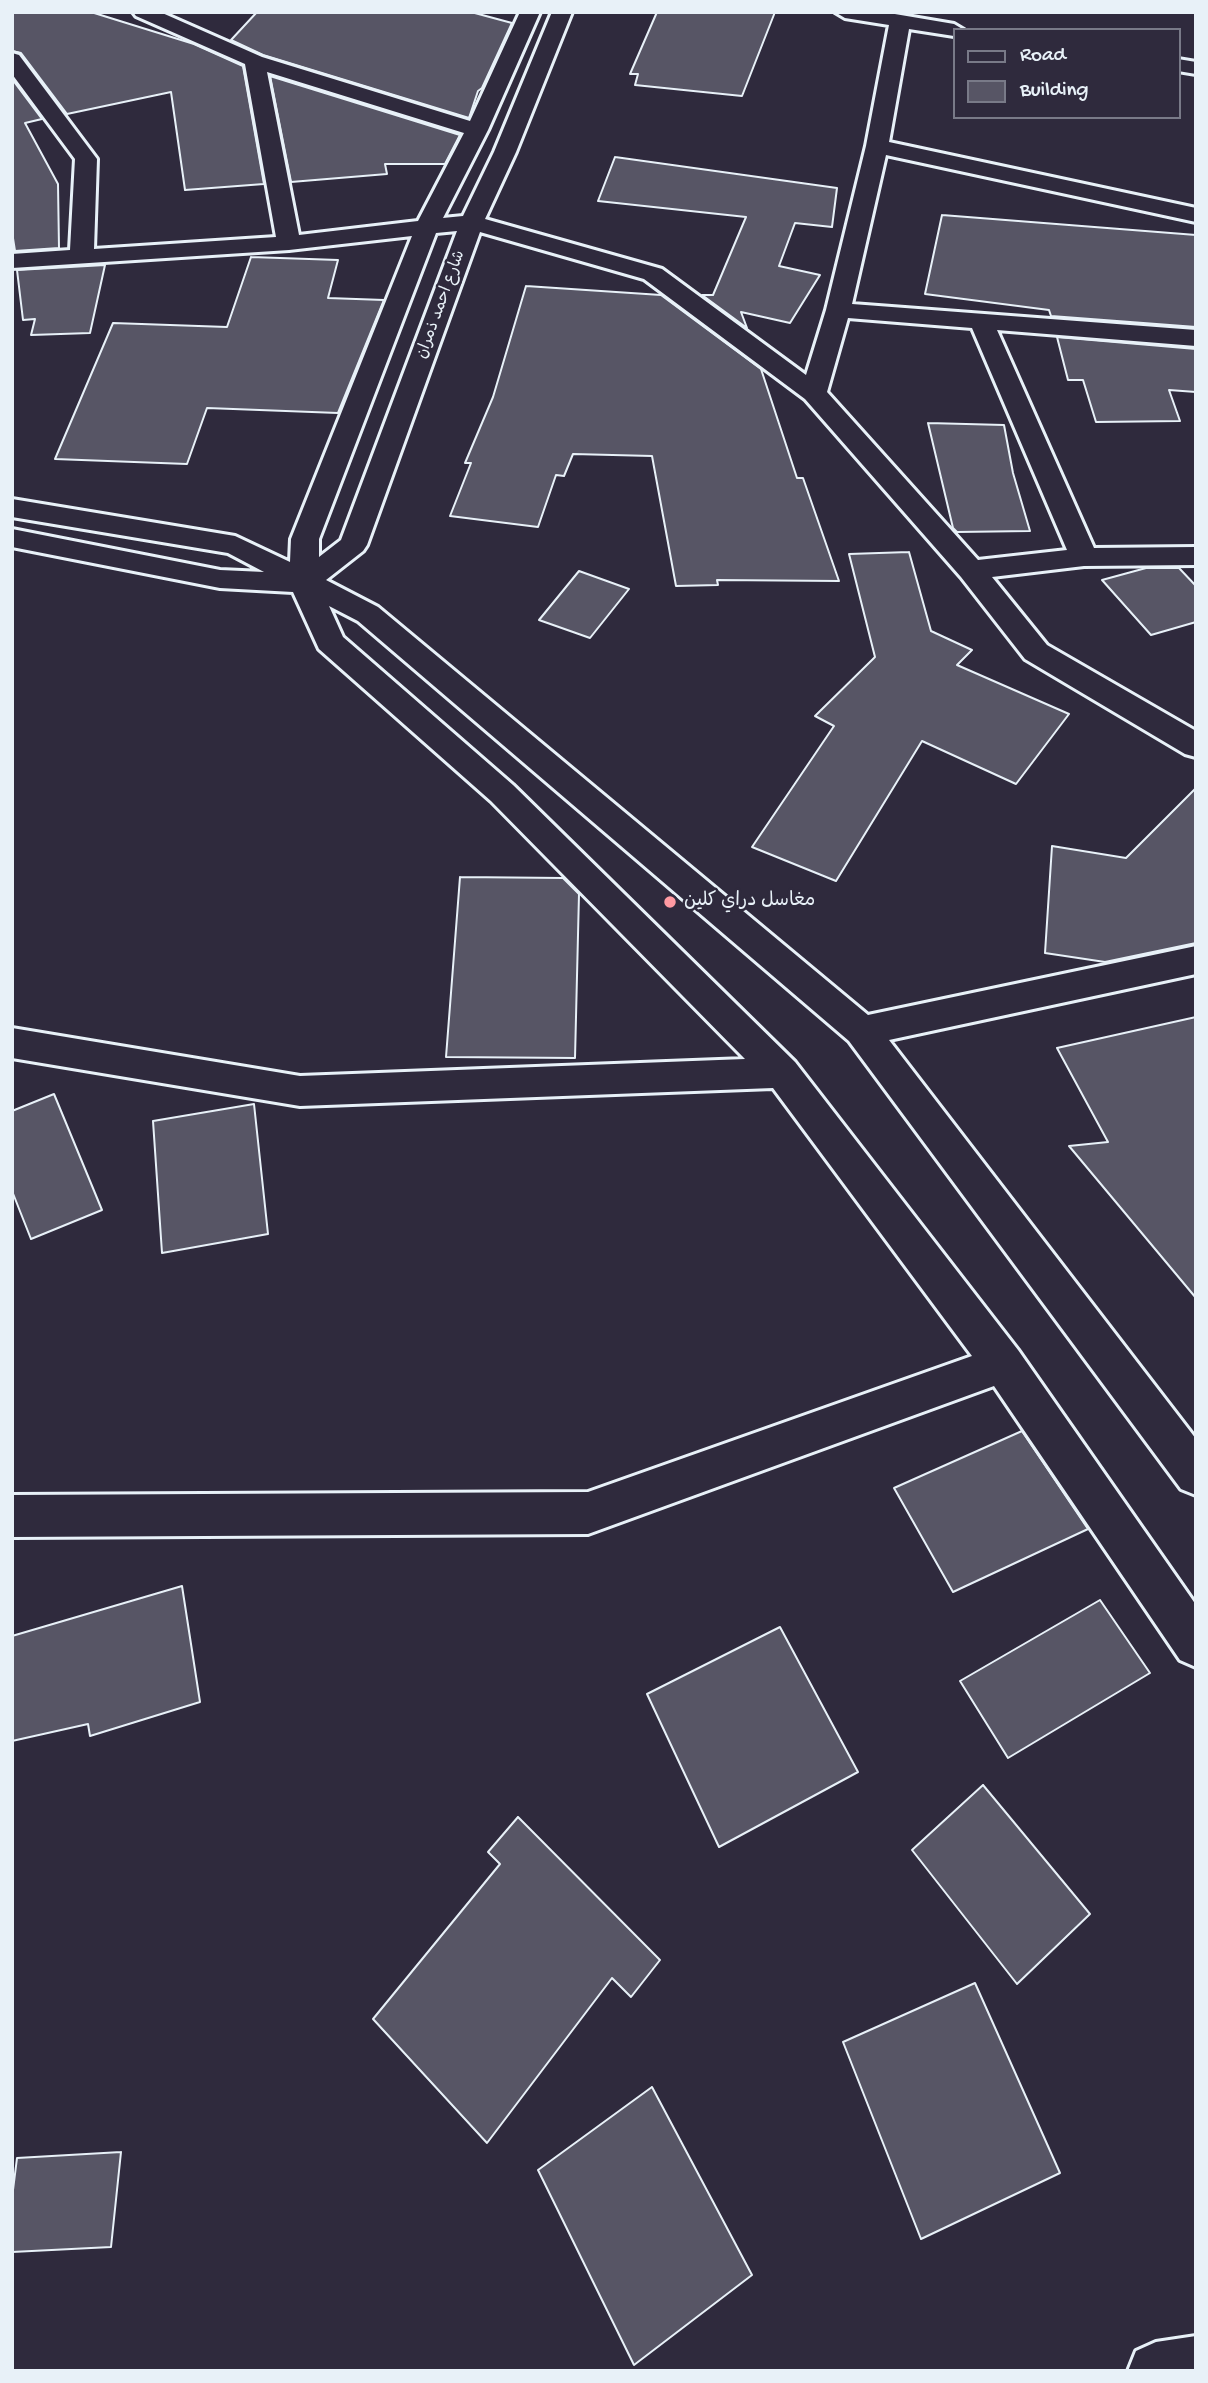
<!DOCTYPE html>
<html>
<head>
<meta charset="utf-8">
<style>
	body { margin:0 }
	#map { position:relative; width:1208px; height:2383px; overflow:hidden; background:#2f2a3d; font-family:"Gochi Hand",sans-serif }
	canvas { display:block }
	.frame { position:absolute; inset:0; border:14px solid #e8f1f8; pointer-events:none }
	.legend { position:absolute; left:953px; top:28px; width:228px; height:91px; box-sizing:border-box; background:#2f2a3d; border:2px solid #797a88; margin:0; padding:9px 12px; list-style:none; font-size:21px; color:#e8f1f8 }
	.legend li { display:flex; align-items:center; gap:14px; height:35px }
	.legend b { width:35px; border:2px solid #797a88 }
</style>
</head>
<body>
<div id="map">
<canvas width="1208" height="2383"></canvas>
<div class="frame"></div>
<ul class="legend">
<li><b style="height:9px;background:#2f2a3d"></b>Road</li>
<li><b style="height:19px;background:#575565"></b>Building</li>
</ul>
</div>
<script>
const g = document.querySelector('canvas').getContext('2d');
g.lineJoin = 'round';
function fillPath(path, color) { g.fillStyle = color; g.fill(path, 'evenodd'); }
const poly = rows => new Path2D(rows.map(r => 'M' + r).join(''));
function trace(path, color, width, dash) { g.strokeStyle = color; g.lineWidth = width; g.lineCap = dash ? 'butt' : 'round'; g.setLineDash(dash || []); g.stroke(path); }
function write(font, color, halo, rows, align = 'center') {
  g.font = font + ' "Gochi Hand","Playpen Sans Arabic",sans-serif'; g.lineWidth = 5; g.setLineDash([]); g.textBaseline = 'middle'; g.strokeStyle = halo; g.fillStyle = color; for (const [text, x, y, turn = 0] of rows) {
    g.save(); g.translate(x, y); g.rotate((+turn || 0) * Math.PI / 180); g.textAlign = isNaN(turn) ? turn : align; if (halo) g.strokeText(text, 0, 0); g.fillText(text, 0, 0); g.restore();
  }
}
const building = poly([
	[12,12,91,12,194,44,243,66,264,184,185,190,171,92,67,114,21,53,12,51,12,12],
	[257,12,471,12,512,23,482,88,478,91,469,118,263,55,231,40,257,12],
	[657,12,775,12,742,96,635,85,638,74,630,74,657,12],
	[270,76,460,135,445,164,385,164,387,174,291,182,270,76],
	[12,79,42,119,25,123,58,184,59,248,15,251,12,232,12,79],
	[615,157,837,188,832,227,795,223,779,266,820,275,790,323,741,312,747,328,702,295,713,295,746,217,598,201,615,157],
	[942,215,1196,235,1196,327,1051,316,1049,310,925,294,942,215],
	[251,257,338,260,328,298,384,300,338,413,207,408,187,464,55,459,113,323,227,327,251,257],
	[105,265,90,333,31,335,35,319,23,320,17,270,105,265],
	[526,286,661,295,761,369,797,478,803,478,839,581,717,580,718,585,676,586,652,456,573,454,564,476,556,475,538,527,450,516,471,463,465,463,493,397,526,286],
	[1057,337,1196,349,1196,392,1169,390,1180,421,1096,422,1083,380,1068,380,1057,337],
	[928,423,1004,425,1013,473,1030,531,957,532,953,528,928,423],
	[909,552,931,631,972,650,957,665,1069,714,1016,784,922,741,836,881,752,847,834,726,815,716,875,657,849,554,909,552],
	[1146,568,1179,568,1196,586,1196,622,1151,635,1102,580,1146,568],
	[579,571,629,589,590,638,539,620,579,571],
	[1196,788,1196,943,1105,962,1045,953,1052,846,1126,858,1196,788],
	[460,877,563,878,579,894,575,1058,446,1057,460,877],
	[1196,1017,1196,1298,1069,1146,1108,1142,1057,1048,1196,1017],
	[54,1094,102,1210,31,1239,12,1191,12,1111,54,1094],
	[254,1104,268,1234,162,1253,153,1121,254,1104],
	[1022,1431,1088,1529,953,1592,894,1488,1022,1431],
	[182,1586,200,1702,90,1736,88,1724,12,1741,12,1636,182,1586],
	[1100,1600,1150,1673,1008,1758,960,1681,1100,1600],
	[780,1627,858,1772,719,1847,647,1694,780,1627],
	[983,1785,1090,1914,1017,1984,912,1850,983,1785],
	[518,1817,660,1960,631,1997,612,1978,487,2143,373,2019,500,1864,488,1852,518,1817],
	[975,1983,1060,2173,921,2239,843,2042,975,1983],
	[652,2087,752,2275,634,2365,538,2170,652,2087],
	[121,2152,111,2247,12,2252,12,2198,17,2158,121,2152]
]);
fillPath(building, '#575565');
trace(building, '#e8f1f8', 2);
const minor = poly([
	[133,12,160,12,262,57,470,121,520,12,540,12,488,130,443,218,463,216,494,152,552,12,572,12,516,152,485,219,662,269,806,375,826,310,866,146,889,25,845,18,835,12,883,12,954,24,964,30,954,30,954,36,909,29,889,142,1196,208,1196,222,886,155,852,304,1196,330,1196,346,997,330,1094,548,1196,547,1196,565,1084,566,992,577,1047,645,1196,731,1196,757,1185,754,1025,659,961,577,805,399,644,279,480,232,367,545,363,551,326,580,378,607,868,1015,1196,946,1196,974,889,1040,1196,1439,1196,1495,1181,1489,849,1041,358,621,329,606,343,637,513,785,795,1062,1018,1350,1196,1605,1196,1667,1180,1660,994,1386,588,1534,12,1537,12,1495,588,1492,972,1356,773,1088,300,1106,12,1058,12,1028,300,1076,745,1059,491,801,319,649,293,592,220,588,12,547,12,529,220,570,264,572,228,553,12,517,12,499,235,536,290,562,291,539,412,236,289,250,12,268,12,254,70,250,75,159,12,74,12,53,19,55,97,159,94,249,276,237,245,64,136,16,133,12],
	[267,72,464,133,418,221,299,235,267,72],
	[457,231,341,540,319,557,319,539,436,233,457,231],
	[848,318,972,328,1067,550,978,560,827,392,848,318],
	[1178,59,1196,62,1196,74,1178,71,1178,59],
	[1196,2336,1196,2371,1128,2371,1136,2351,1156,2342,1196,2336]
]);
trace(minor, '#e8f1f8', 6);
fillPath(minor, '#2f2a3d');
for (const [x, y, r, color] of [
	[670,902,7,"#ff9aa2"]
]) { const dot = new Path2D(); dot.arc(x, y, r, 0, 2 * Math.PI); g.fillStyle = color; g.fill(dot); trace(dot, '#2f2a3d', 2.5); }
write('16px', '#e8f1f8', '#2f2a3d', [
	["شارع احمد ذمران",442,305,-70]
]);
write('19px', '#e8f1f8', '#2f2a3d', [
	["مغاسل دراي كلين",684,902]
], 'left');
</script>
</body>
</html>
